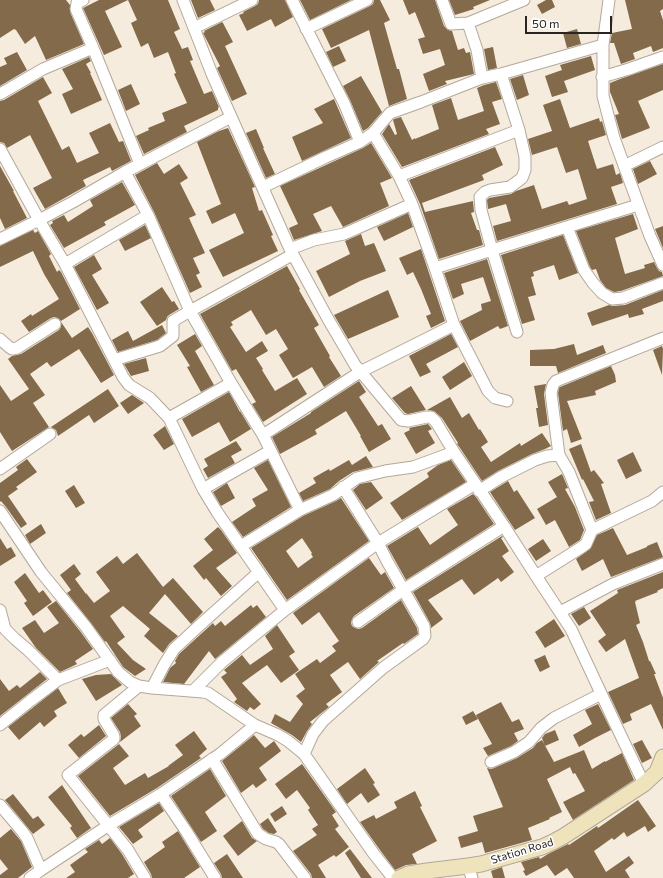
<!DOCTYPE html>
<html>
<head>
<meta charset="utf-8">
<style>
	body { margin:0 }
	#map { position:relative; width:663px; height:878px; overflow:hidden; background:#f6ecdd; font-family:Commissioner,sans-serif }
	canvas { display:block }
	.scale { position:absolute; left:525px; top:16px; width:87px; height:18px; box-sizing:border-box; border:2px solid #28241f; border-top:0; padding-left:5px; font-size:12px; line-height:14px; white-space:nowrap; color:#28241f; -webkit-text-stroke:3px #fff; paint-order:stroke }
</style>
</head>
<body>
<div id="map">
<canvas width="663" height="878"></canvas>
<div class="scale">50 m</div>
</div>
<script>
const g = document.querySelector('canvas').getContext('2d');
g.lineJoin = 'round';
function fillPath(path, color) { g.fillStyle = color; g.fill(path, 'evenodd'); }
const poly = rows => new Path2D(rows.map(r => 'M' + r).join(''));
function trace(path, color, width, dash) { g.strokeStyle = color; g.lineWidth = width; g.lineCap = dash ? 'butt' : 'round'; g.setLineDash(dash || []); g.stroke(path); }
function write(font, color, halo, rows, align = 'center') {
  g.font = font + ' Commissioner,sans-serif'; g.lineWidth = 3; g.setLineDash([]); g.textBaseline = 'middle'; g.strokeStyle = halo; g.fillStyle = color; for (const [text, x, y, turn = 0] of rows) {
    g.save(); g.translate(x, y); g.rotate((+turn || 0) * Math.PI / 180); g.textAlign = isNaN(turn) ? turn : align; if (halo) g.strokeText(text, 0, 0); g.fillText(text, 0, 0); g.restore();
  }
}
fillPath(poly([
	[0,0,66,0,70,5,70,12,84,44,46,60,35,36,25,44,16,30,14,29,0,38],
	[99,0,168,0,180,29,174,32,182,49,188,47,193,60,190,61,204,94,212,91,219,107,218,108,218,110,184,126,187,132,144,154,136,136,149,130,148,128,165,121,162,113,187,103,174,74,176,73,168,52,154,58,148,43,141,47,131,23,137,20,128,0,105,11,122,47,104,55,83,8],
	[191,0,210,0,215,10,198,18],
	[259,0,285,0,293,17,275,27,271,19,247,31,239,15,244,13,243,12,255,6,258,4],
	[300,0,351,0,310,20],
	[374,0,380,0,390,20,384,23,397,69,399,69,407,99,389,106,369,30,331,48,322,29,370,6,373,4],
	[403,0,435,0,444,26,448,30,452,31,458,50,464,48,466,53,470,52,474,74,445,81,447,84,429,91,423,74,445,65,440,49,423,54,418,39,425,37,415,12,409,15],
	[449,0,490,0,473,7,474,9,455,15],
	[546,0,552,0,555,7,542,14,537,5],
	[625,0,663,0,663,9,660,11,663,20,663,48,653,52,651,46,633,53,635,59,621,64,614,43,610,43,612,33,632,29],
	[222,22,223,23,233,42,225,46,247,94,232,101,217,68,220,66,203,33,205,32,204,31],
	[577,29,581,44,567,48,563,33],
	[339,46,346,61,333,67,326,52],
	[493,47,497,68,488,70,484,49],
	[17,52,27,70,0,86,0,67,7,64,4,58],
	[591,56,595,70,564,81,568,92,552,97,545,76,562,70,560,65],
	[89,57,91,61,86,64,91,73,90,73,102,100,71,114,62,94,73,89,62,69],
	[663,64,663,90,638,101,650,128,622,139,615,115,619,114,610,92,610,83,620,79],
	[523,75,529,95,517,100,510,79],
	[361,76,382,112,368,128,363,131,350,100,343,86],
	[43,77,52,93,38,101,62,150,69,146,77,163,99,153,89,133,110,123,119,142,123,141,131,161,112,171,110,167,83,180,86,186,45,209,33,188,52,178,30,135,7,148,4,143,0,142,0,101,4,100],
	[496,82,502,99,492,102,500,124,486,129,489,134,402,167,382,134,389,124,395,135,397,134,393,120,394,119,401,117,412,140,415,138,415,139,439,129,432,105,451,98,458,120,484,111,477,88,484,85],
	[131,84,140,104,126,111,118,90],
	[334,99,351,138,302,161,292,137,323,123,314,109],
	[560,99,570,128,599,118,600,122,602,121,606,135,588,141,597,169,613,164,616,175,620,173,623,183,611,187,617,204,497,241,493,226,511,221,506,204,488,209,487,200,489,198,511,194,516,191,534,185,542,209,567,201,569,205,587,199,578,169,566,173,557,147,532,155,528,139,552,131,543,105],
	[228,128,255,187,252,188,259,211,262,210,273,235,271,236,278,251,223,277,209,250,244,233,235,213,212,224,206,211,221,204,197,142,219,131],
	[256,129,264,148,263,148,275,174,266,178,246,133],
	[371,143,392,178,380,183,389,206,343,227,331,206,313,214,322,231,294,240,289,228,298,224,280,186,363,148],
	[495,147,503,165,482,175,484,180,422,203,425,212,473,201,474,212,471,213,477,230,479,230,483,245,439,259,420,204,409,180],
	[650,161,657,174,638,184,633,169],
	[157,163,164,174,179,164,188,178,180,183,196,215,189,218,205,253,193,258,200,273,196,275,202,287,190,293,154,212,135,175],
	[0,166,14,191,13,191,27,218,5,229,0,218],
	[122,182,135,205,104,222,106,225,64,248,50,225,53,223,52,221,64,215,68,222,93,206,90,200],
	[408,213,413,227,384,241,377,227],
	[633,214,638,229,615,238,625,274,645,268,644,265,654,262,657,268,659,271,662,272,663,276,621,291,614,292,606,288,600,280,596,269,592,270,590,267,576,231],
	[145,225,151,238,125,251,119,240],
	[663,226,663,248,655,229],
	[33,230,35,233,38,231,51,254,49,256,57,272,59,270,61,272,80,309,61,321,58,318,54,317,51,318,29,332,21,321,31,314,32,316,59,299,44,274,33,251,0,267,0,246],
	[361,234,365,246,374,243,386,271,360,281,329,297,316,271,350,254,345,241],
	[563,235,578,273,559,280,554,265,533,272,534,276,531,277,536,295,528,297,535,320,522,324,501,255],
	[421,249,445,321,431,328,426,316,431,314,421,289,413,272,407,275,399,258],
	[94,255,102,269,92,275,109,303,97,310,74,267],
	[487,259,508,326,500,329,498,326,470,341,460,321,482,310,481,304,491,301,483,277,461,284,464,294,453,299,444,273],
	[287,266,300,289,299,290,319,325,314,328,330,356,329,357,341,376,324,387,312,367,293,378,279,355,288,349,276,329,266,335,251,310,231,322,233,325,230,327,246,352,262,341,268,351,256,358,263,369,262,370,275,391,297,378,307,394,263,422,252,404,256,402,236,369,232,371,200,314],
	[162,287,172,302,174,301,179,309,169,315,167,317,166,320,157,326,140,302],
	[388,290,399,317,348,339,334,315],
	[663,290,663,301,642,309,644,314,629,318,628,314,592,326,587,313,609,305,613,306,625,305],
	[61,322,72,338,88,327,92,333,114,375,101,383,79,349,51,367,47,362,30,374,45,395,33,403,49,427,12,451,0,432,0,385,11,401,29,389,8,359,12,356,21,354,59,330,61,327],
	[162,325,166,333,157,340,118,352,112,340,128,331,133,341],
	[195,334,202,346,195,351,214,385,201,392,187,367,190,366,177,345],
	[451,334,458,347,426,364,431,372,420,377,409,356],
	[574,344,577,355,603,345,606,353,558,373,556,366,530,366,530,350,554,349],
	[662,346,663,349,662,375,653,350],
	[146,358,149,371,131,376,124,364],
	[464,362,472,376,450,390,442,377],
	[611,366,615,375,616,382,595,391,596,395,567,401,582,439,571,443,567,429,563,431,558,393,559,388,560,387],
	[359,381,366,392,359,397,378,426,382,424,391,439,369,452,360,436,361,436,346,411,315,430,317,434,280,454,272,437,311,413,311,412],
	[546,384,544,394,548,425,539,427,536,408,538,408,534,386],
	[411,386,426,410,408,414,405,413,392,398],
	[108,389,119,406,94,423,89,415,58,436,56,430,51,427],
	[229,392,240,412,240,411,251,429,230,442,219,422,192,437,182,419],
	[132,395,144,403,128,414,120,403],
	[450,397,462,418,469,413,479,430,480,429,488,442,481,447,491,462,520,443,521,446,542,433,551,446,545,449,532,454,498,471,482,481,460,448,457,444,458,443,442,418,434,411,427,410],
	[428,424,432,429,428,431,435,443,416,454,404,433,410,430,409,428],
	[165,426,174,444,164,450,153,435],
	[236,441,242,450,231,456,235,463,208,478,203,469,208,466,204,459],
	[581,444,591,472,594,470,604,483,601,484,611,513,596,520,589,502,594,501,583,479,582,480,569,449],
	[633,452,642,471,626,479,617,460],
	[366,456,373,467,353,472,339,481,330,489,303,501,299,493,316,483,313,478,329,469,330,471,349,460,352,465],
	[27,459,37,472,16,487,18,489,8,496,27,524,21,528,6,507,1,501,0,502,0,483,18,470,16,467],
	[268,460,291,507,243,537,232,522,256,506,252,499,268,490,254,468],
	[451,460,466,482,402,520,390,503,429,477,427,473,438,465],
	[562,474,568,488,565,489,575,507,584,530,580,540,569,547,555,520,546,525,537,509,557,497,548,482],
	[508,481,514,492,517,490,535,518,515,530,490,492],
	[371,482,383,498,366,510,353,490,360,484],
	[227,483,235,498,221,506,213,492],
	[74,485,85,503,76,508,65,491],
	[473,494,476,497,494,524,406,580,387,546,418,527,430,545,458,525,447,509],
	[341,498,369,541,287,600,251,548,303,516,336,501],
	[302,538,312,553,311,554,313,557,298,568,286,551],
	[41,524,46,533,30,544,25,535],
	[218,527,221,530,237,553,216,568,232,586,221,596,206,578,204,580,193,566,213,550,204,539],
	[613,528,627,555,647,547,647,546,657,542,663,557,611,577,603,559,582,571,576,559,590,549,597,535],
	[502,536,503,537,501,538,509,551,502,556,514,572,501,582,498,578,474,595,462,579,428,600,443,619,431,628,430,623,413,592],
	[0,538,7,549,11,547,16,556,0,566],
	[543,539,551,551,536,561,528,549],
	[137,553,163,587,173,578,203,612,191,624,165,594,149,613,178,636,169,644,163,653,144,636,150,629,123,606,110,616,125,637,117,643,133,660,146,669,135,676,123,667,106,641,105,642,91,623,67,593,71,590,60,575,74,564,81,574,75,579,86,594,86,593,94,603,110,591,96,572,117,556,123,564],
	[369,558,381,575,385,572,394,588,354,616,352,619,351,623,352,626,355,628,359,629,362,628,401,600,417,628,418,634,404,644,403,643,377,661,379,662,360,679,348,662,330,675,342,692,326,704,329,707,310,722,312,724,307,731,301,742,292,735,271,723,275,714,290,722,303,704,296,696,305,689,295,674,317,659,320,663,336,651,332,646,339,641,319,612,302,625,293,613],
	[663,572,663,588,657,591,658,592,635,601,636,602,635,602,640,623,636,625,643,642,649,661,650,661,656,674,654,674,663,698,663,730,651,704,630,714,632,720,623,724,608,692,639,678,625,639,606,652,598,641,606,635,590,611,618,593,617,590],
	[25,573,39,593,43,590,52,602,33,616,24,603,27,601,14,582],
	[56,601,80,631,93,649,75,661,77,664,71,667,60,672,36,648,22,628,35,620,44,633,59,623,47,607],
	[251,605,253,608,257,605,266,617,215,659,209,651,184,684,163,682,170,668,176,663,175,661,179,654,213,623,215,626,221,621,225,626],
	[584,607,591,618,579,626,571,614],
	[554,619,565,636,545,648,535,632],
	[277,625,295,652,289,656,299,670,281,683,267,665,242,683,261,704,254,710,250,707,247,711,234,702,237,699,221,677,227,673,224,670,242,655,250,665,273,649,265,636],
	[545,655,550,667,540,672,534,660],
	[40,672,47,679,0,716,0,679,9,691,17,685,20,688],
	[111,674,122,685,96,701,82,679,96,675],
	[58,688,67,703,54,711,57,716,44,727,40,722,19,740,8,727],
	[501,702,512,722,519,719,524,729,514,733,518,741,511,746,488,756,483,748,492,744,476,715],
	[128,704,137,714,134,716,141,726,120,742,121,737,120,732,111,718],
	[598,704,611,730,595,738,579,747,573,735,592,724,585,710],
	[473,711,478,719,466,725,462,717],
	[99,725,106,736,79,758,68,745,81,734,84,737],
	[555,730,559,740,545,746,542,738,545,734],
	[194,731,207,749,199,756,201,758,157,788,110,816,78,776,119,744,129,756,113,768,125,785,145,773,148,778,169,766,168,766,183,755,175,745],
	[254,735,265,748,274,741,281,751,259,768,267,780,256,788,253,784,241,793,222,761],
	[542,740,554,762,584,750,592,769,605,761,605,762,622,753,634,780,573,820,563,802,585,791,575,773,573,774,570,767,547,779,562,812,549,818,550,819,528,828,532,840,485,853,482,842,461,848,458,837,478,831,473,816,503,807,487,768,491,769,494,768,517,758,533,748,537,743],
	[642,740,652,758,642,763,633,744],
	[302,764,336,812,332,815,339,826,335,829,349,847,336,857,334,855,318,865,326,878,312,878,311,874,293,851,317,835,312,829,318,825,308,810,310,808,297,790,286,799,275,784],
	[365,768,375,783,373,784,380,795,368,803,361,793,347,804,337,789],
	[210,769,226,796,205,812,217,831,201,842,171,796],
	[62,785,91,828,77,838,70,828,72,826,48,797],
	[415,791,422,806,420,807,437,841,412,854,417,864,406,865,395,870,380,850,360,822,374,815,376,819,397,808,394,802],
	[13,794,33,819,38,816,45,825,33,834,5,800],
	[638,800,656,826,648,832,645,826,627,837,624,832,614,840,612,838,594,851,606,872,629,856,634,863,625,870,630,878,574,878,567,868,555,876,547,865,526,876,523,871,525,870,521,862,539,857,540,859,548,854,568,844,569,845,597,826,598,828],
	[159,803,164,811,138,830,143,837,133,844,119,827],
	[282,806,287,814,275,822,270,814],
	[268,818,277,832,274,834,269,833,263,829,260,824],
	[242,821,252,838,257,841,238,856,223,836],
	[11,829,21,841,32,867,18,878,0,878,0,875,8,869,0,859,0,838],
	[178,831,200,867,184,878,152,878,151,874,144,862,165,847,162,842],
	[110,838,122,854,134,874,128,878,66,878,75,872,70,865,88,852,85,849,99,840,102,844],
	[350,849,372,878,361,878,345,853],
	[227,854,243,878,222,878,221,874,214,863],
	[502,867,505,878,493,878,491,871]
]), '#836a4a');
const street = poly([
	[183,0,212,74,290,249,328,319,355,365,401,420,408,421,427,417,431,417,436,422,454,452,504,526,536,576,571,629,613,719,644,784],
	[442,0,451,24,468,23,477,50,482,78,501,74,603,45],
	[609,0,603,45,603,96,614,138,650,236,663,265],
	[468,23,524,0],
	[194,28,252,0],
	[306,29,367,0],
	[93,48,140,164],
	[602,77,629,69,663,57],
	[0,94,43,69,93,48,76,9,77,3,83,0],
	[519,130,525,157,525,170,522,178,510,187,490,190,485,192,480,197,481,210,492,250,638,205],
	[373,133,390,113,421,102,482,78],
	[0,149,39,220,73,202,125,172,148,215,190,311,231,383,263,435,300,510],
	[624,166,663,147],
	[125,172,231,117],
	[399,176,519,130,501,74],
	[263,187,326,157,360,142],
	[567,227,584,270,593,283,602,293,612,299,623,298,663,283],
	[0,239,39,220,65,264,123,377,129,385,150,398,169,418,203,489,217,512,285,610],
	[290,249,314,240,344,234,412,204],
	[65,264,148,215],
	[435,268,492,250,517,332],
	[454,325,488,391,495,398,507,401],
	[0,339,9,347,12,349,17,348,55,324],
	[114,360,160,346,173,336,173,321,190,311,292,255],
	[169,418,231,383],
	[263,435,360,372,454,325,435,268,412,204,399,176,373,133,360,142,344,103,292,0],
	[559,455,551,393,553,385,556,381,663,338],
	[0,469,50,434],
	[203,489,270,451],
	[479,491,501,477,535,460,547,456,559,455,569,472,592,530],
	[0,511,41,572,86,627,118,672,130,682,139,686,152,688,203,692,208,693,255,725,278,735,288,741,304,754,374,854,393,878],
	[241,546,300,510,333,495,357,478,385,471,413,467,454,452],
	[536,576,582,547,586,544,592,530,652,501,663,492],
	[0,610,5,629,15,639,28,650,58,680],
	[560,612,613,584,663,564],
	[358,622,403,590,504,526],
	[139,686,104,715,104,719,113,734,114,737,114,739,68,775,128,850,145,878],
	[152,688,164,665,174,649,201,624,259,572],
	[193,691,222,662,285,610,378,543,475,484],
	[0,725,30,701,58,680,110,660],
	[304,754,313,734,323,721,383,668,423,639,425,636,424,626,387,561,378,543,343,487],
	[212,759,258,834,266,839,276,842,279,844,305,878],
	[491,762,514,752,529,742,541,728,554,718,601,694],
	[0,805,22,831,27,838,41,870,109,825,161,794],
	[468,866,472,878],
	[30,878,41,870],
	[215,878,186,831,161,794,220,754,255,725]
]);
const secondary = poly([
	[399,878,408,874,427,871,468,866,481,864,542,847,553,842,564,836,644,784,657,772,663,757]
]);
trace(street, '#b2a89b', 13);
trace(secondary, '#b2a89b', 17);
trace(street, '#fff', 11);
trace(secondary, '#eee3bb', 15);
write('11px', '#28241f', '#fff', [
	["Station Road",522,851,-17]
]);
</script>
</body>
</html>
